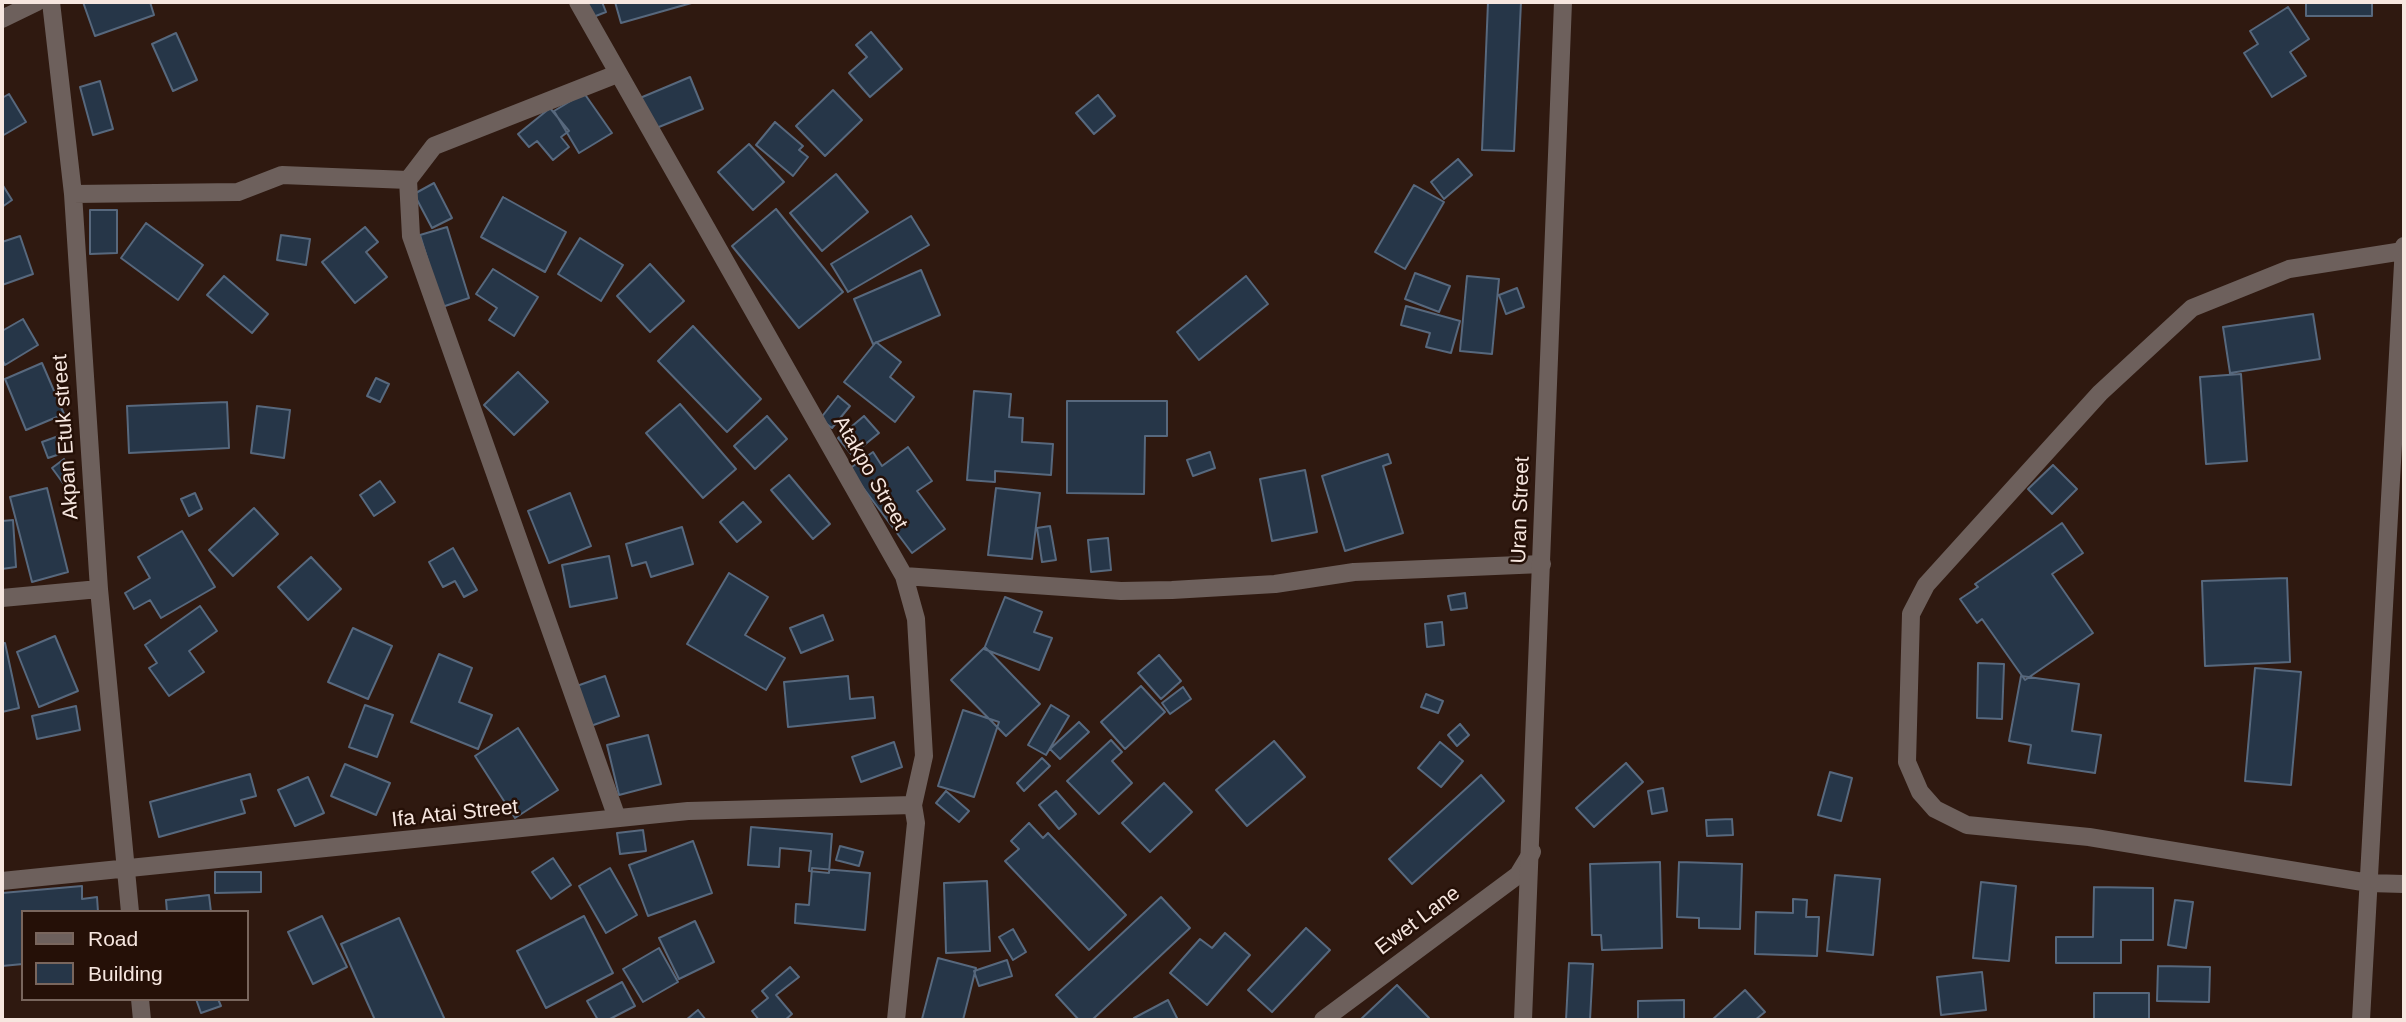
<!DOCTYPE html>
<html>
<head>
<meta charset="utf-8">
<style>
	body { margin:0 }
	#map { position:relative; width:2406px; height:1022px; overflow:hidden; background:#2f1910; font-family:Arial,sans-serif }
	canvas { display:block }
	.frame { position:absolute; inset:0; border:4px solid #f6e6df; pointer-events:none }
	.legend { position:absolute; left:21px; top:910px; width:228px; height:91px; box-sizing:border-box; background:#251007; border:2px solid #79665d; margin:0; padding:9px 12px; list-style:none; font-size:21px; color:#f6e6df }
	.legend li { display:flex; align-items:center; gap:14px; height:35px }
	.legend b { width:35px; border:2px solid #79665d }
</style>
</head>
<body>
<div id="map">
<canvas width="2406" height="1022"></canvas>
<div class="frame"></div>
<ul class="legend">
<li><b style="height:9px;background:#6d605c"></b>Road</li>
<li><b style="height:19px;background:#263648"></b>Building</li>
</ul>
</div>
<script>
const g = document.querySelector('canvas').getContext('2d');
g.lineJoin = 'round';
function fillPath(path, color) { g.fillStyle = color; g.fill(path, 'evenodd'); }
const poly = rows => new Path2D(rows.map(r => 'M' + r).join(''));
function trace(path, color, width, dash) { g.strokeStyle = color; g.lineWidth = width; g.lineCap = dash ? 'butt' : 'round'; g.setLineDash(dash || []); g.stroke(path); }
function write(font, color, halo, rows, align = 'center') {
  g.font = font + ' Arial,sans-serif'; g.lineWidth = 5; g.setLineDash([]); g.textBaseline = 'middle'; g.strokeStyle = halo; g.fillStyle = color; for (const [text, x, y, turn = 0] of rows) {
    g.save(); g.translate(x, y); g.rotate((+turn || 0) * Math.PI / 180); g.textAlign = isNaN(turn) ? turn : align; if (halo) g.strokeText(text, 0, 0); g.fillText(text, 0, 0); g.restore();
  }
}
const building = poly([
	[83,2,150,2,154,15,95,36,83,2],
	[590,2,602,2,606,12,588,19,582,5,590,2],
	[615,2,695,2,621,23,615,2],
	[1488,2,1521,2,1514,151,1482,150,1488,2],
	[2306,2,2372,2,2372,16,2306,16,2306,2],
	[2288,7,2309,39,2290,52,2306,76,2272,97,2244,53,2258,44,2250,31,2288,7],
	[871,32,902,69,870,97,849,73,867,57,856,45,871,32],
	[176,33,197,80,173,91,152,44,176,33],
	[690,77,703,109,654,129,640,98,690,77],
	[100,81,113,129,93,135,80,87,100,81],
	[833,90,862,120,825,156,796,126,833,90],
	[584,93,612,133,579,153,554,111,584,93],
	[9,94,26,122,2,136,2,98,9,94],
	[1098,95,1115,116,1094,134,1076,113,1098,95],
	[550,108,569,131,561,137,569,147,553,160,537,141,529,147,518,134,550,108],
	[775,122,803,146,799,150,808,157,793,176,756,145,775,122],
	[749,144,784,182,753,210,718,172,749,144],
	[1458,159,1472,175,1444,199,1431,182,1458,159],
	[836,174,868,212,822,251,790,213,836,174],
	[434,183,452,218,432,228,414,194,434,183],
	[2,184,12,200,2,207,2,184],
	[1414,185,1444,202,1405,269,1375,252,1414,185],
	[503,197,566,232,545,272,481,237,503,197],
	[776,209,843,292,799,328,732,246,776,209],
	[90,210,117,210,117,253,90,254,90,210],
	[911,216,929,245,848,292,831,264,911,216],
	[146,223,203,265,178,300,121,258,146,223],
	[365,227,378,242,366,252,387,277,355,303,322,262,365,227],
	[447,227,469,298,442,307,420,235,447,227],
	[281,235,310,239,306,265,277,260,281,235],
	[20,236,33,274,2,285,2,242,20,236],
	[580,238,623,265,601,301,558,274,580,238],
	[650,264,684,301,650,332,617,296,650,264],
	[493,269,538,297,514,336,489,320,497,308,476,294,493,269],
	[921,270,940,315,873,344,854,299,921,270],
	[1415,273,1450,286,1439,312,1405,299,1415,273],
	[224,276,268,314,252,333,207,295,224,276],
	[1246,276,1268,304,1199,360,1177,332,1246,276],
	[1467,276,1499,279,1492,354,1460,351,1467,276],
	[1517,288,1524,307,1506,314,1499,295,1517,288],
	[1406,306,1460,321,1451,353,1426,347,1430,333,1401,325,1406,306],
	[2313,314,2320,359,2230,373,2223,327,2313,314],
	[23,319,38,345,5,365,2,359,2,331,23,319],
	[693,326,761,399,727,432,658,361,693,326],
	[876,342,901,362,890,377,914,397,895,422,844,382,876,342],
	[42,363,64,414,26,430,5,379,42,363],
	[518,372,548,402,514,435,484,405,518,372],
	[2241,374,2247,461,2206,464,2200,377,2241,374],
	[376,378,389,384,380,402,367,396,376,378],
	[974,391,1011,394,1009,417,1023,418,1022,442,1053,444,1051,475,995,471,995,482,967,480,974,391],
	[838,396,850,406,832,428,820,419,838,396],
	[1067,401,1167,401,1167,436,1145,436,1144,494,1067,493,1067,401],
	[227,402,229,448,129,453,127,406,227,402],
	[680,404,736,469,703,498,646,433,680,404],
	[257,406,290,410,284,458,251,453,257,406],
	[767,416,787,439,755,469,734,446,767,416],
	[864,416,879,433,852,455,838,438,864,416],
	[67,433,72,450,48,458,42,442,67,433],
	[908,447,932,481,917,491,945,529,912,553,849,469,873,452,882,466,908,447],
	[1210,452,1215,468,1193,476,1187,460,1210,452],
	[1388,454,1391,463,1383,466,1403,533,1345,551,1322,476,1388,454],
	[64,459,75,475,63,483,52,468,64,459],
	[2053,465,2077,489,2052,514,2028,489,2053,465],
	[1305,470,1317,532,1272,541,1260,479,1305,470],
	[789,475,830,524,813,539,771,490,789,475],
	[380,481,395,502,374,516,360,495,380,481],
	[47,488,68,572,32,582,10,497,47,488],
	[996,488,1040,493,1032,559,988,555,996,488],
	[195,493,202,509,189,516,181,499,195,493],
	[570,493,591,546,549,563,528,511,570,493],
	[743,502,761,522,737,542,720,522,743,502],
	[254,508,278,534,233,576,209,550,254,508],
	[13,520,16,567,2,569,2,521,13,520],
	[2062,523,2083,553,2052,574,2093,633,2025,680,1982,619,1977,623,1960,599,1978,587,1975,584,2062,523],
	[1050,526,1056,560,1042,562,1037,528,1050,526],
	[682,527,693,564,651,577,646,562,632,566,626,544,682,527],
	[182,531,215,587,161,618,150,600,134,609,125,593,150,578,138,557,182,531],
	[1108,538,1111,570,1091,572,1088,540,1108,538],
	[453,548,477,590,464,597,455,581,443,587,429,562,453,548],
	[609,556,617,598,570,607,562,565,609,556],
	[311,557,341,589,308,620,278,587,311,557],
	[729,573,768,597,745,635,785,658,766,690,687,644,729,573],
	[2287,578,2290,662,2205,666,2202,581,2287,578],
	[1465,593,1467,608,1451,610,1448,596,1465,593],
	[1005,597,1042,612,1034,632,1052,638,1039,670,984,649,1005,597],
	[200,606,217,631,189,651,204,672,169,696,149,668,157,663,145,645,200,606],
	[823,615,833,640,801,653,790,628,823,615],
	[1442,622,1444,645,1427,647,1425,624,1442,622],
	[353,628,392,646,368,699,328,682,353,628],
	[55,636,78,691,39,707,17,652,55,636],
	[2,643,5,643,19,708,2,712,2,643],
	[985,647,1040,704,1006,736,951,680,985,647],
	[439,654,472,668,459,702,492,715,478,749,411,722,439,654],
	[1159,655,1181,681,1161,699,1138,673,1159,655],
	[1978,663,2004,664,2002,719,1977,718,1978,663],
	[2255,668,2301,672,2291,785,2245,781,2255,668],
	[605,676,619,716,585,728,571,688,605,676],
	[848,676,850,699,873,697,875,718,788,727,784,682,848,676],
	[2021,676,2079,684,2072,731,2101,735,2095,773,2028,763,2031,745,2009,741,2021,676],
	[1141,686,1165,712,1125,749,1101,722,1141,686],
	[1183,687,1191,699,1170,714,1162,703,1183,687],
	[1426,694,1443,701,1438,713,1421,707,1426,694],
	[365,705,393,715,377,757,349,747,365,705],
	[1051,705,1069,716,1046,755,1028,745,1051,705],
	[76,706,80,730,37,739,32,716,76,706],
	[963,710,999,722,974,797,938,786,963,710],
	[1079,722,1089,732,1060,759,1050,749,1079,722],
	[1460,724,1469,735,1457,746,1448,735,1460,724],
	[518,728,558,790,515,818,475,756,518,728],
	[648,735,661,784,619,795,607,745,648,735],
	[1111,740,1122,752,1112,761,1132,783,1099,814,1067,781,1111,740],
	[1274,741,1305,777,1247,826,1216,790,1274,741],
	[894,742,902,767,861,782,852,757,894,742],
	[1440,742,1463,761,1441,787,1418,768,1440,742],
	[1042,758,1050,766,1024,791,1017,783,1042,758],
	[1626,763,1643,782,1594,827,1576,808,1626,763],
	[345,764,390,783,376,815,331,796,345,764],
	[1830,772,1852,778,1841,821,1818,815,1830,772],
	[250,774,256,796,241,800,245,813,159,837,150,802,250,774],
	[1481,775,1504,801,1412,884,1389,859,1481,775],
	[308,777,324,813,295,826,278,790,308,777],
	[1164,783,1192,812,1150,852,1122,823,1164,783],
	[1663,788,1667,811,1652,814,1648,791,1663,788],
	[946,791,969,811,959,822,936,803,946,791],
	[1056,791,1076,814,1059,829,1039,805,1056,791],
	[1732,819,1733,835,1707,836,1706,820,1732,819],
	[1029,823,1043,838,1048,833,1126,915,1089,950,1005,861,1019,849,1011,841,1029,823],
	[751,827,832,834,829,873,809,871,811,851,780,848,779,867,748,865,751,827],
	[643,830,646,851,620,854,617,833,643,830],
	[693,841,712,893,648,916,629,865,693,841],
	[840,846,863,852,859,866,836,860,840,846],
	[553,858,571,885,551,899,532,872,553,858],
	[1660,862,1662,948,1602,950,1601,935,1592,935,1590,864,1660,862],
	[1679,862,1742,864,1740,929,1699,928,1699,918,1677,917,1679,862],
	[610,868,637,915,606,933,579,886,610,868],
	[812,868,870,873,865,930,795,923,796,904,809,905,812,868],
	[215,872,261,872,261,892,215,893,215,872],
	[1835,875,1880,879,1873,955,1827,951,1835,875],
	[987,881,990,951,946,953,944,883,987,881],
	[1981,882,2016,886,2009,961,1973,958,1981,882],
	[82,886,82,899,97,897,98,912,23,912,23,964,2,966,2,893,82,886],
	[2094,887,2153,888,2153,940,2121,940,2121,963,2056,963,2056,937,2093,937,2094,887],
	[209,895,211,912,167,912,166,900,209,895],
	[1161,897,1190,928,1092,1020,1079,1020,1056,995,1161,897],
	[1793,899,1807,900,1806,917,1819,917,1817,956,1755,954,1756,912,1793,913,1793,899],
	[2175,900,2193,902,2186,948,2168,945,2175,900],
	[322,916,347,967,313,984,288,932,322,916],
	[584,916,613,973,546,1008,517,951,584,916],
	[399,918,445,1020,375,1020,341,944,399,918],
	[695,921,714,962,679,979,659,938,695,921],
	[1306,928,1330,950,1272,1012,1248,990,1306,928],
	[1013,929,1026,952,1013,960,999,937,1013,929],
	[1225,933,1250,955,1207,1005,1170,973,1200,939,1212,948,1225,933],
	[659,948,678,982,643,1002,623,969,659,948],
	[938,958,976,968,963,1020,922,1019,938,958],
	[1007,960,1012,976,979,986,974,971,1007,960],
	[1569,963,1593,964,1590,1020,1566,1020,1569,963],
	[2158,966,2210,967,2209,1002,2157,1001,2158,966],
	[790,967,799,977,776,995,792,1014,785,1020,759,1020,752,1011,768,998,762,991,790,967],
	[1982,972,1986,1010,1941,1015,1937,977,1982,972],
	[622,982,635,1006,608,1020,598,1020,587,1001,622,982],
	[1397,985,1429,1018,1426,1020,1360,1020,1397,985],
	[1745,990,1765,1012,1755,1020,1712,1020,1745,990],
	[2094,993,2149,993,2149,1020,2094,1020,2094,993],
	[196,999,218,999,221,1006,201,1013,196,999],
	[1168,1000,1178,1020,1135,1020,1134,1018,1168,1000],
	[1684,1000,1684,1020,1638,1020,1638,1001,1684,1000],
	[698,1010,706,1020,686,1020,698,1010]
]);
fillPath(building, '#263648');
trace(building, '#57687d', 2);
trace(poly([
	[51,2,73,194,99,589,130,912],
	[578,2,904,576,916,619,924,756,913,805,916,823,896,1020],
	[2,19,37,2],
	[73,194,238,192,282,175,408,180],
	[2403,251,2289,269,2192,308,2100,393,1926,585,1911,614,1907,762,1920,792,1935,809,1967,825,2089,837,2369,883,2404,884],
	[904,576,1121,591,1172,590,1275,584,1354,572,1542,564],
	[2,598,99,589],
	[617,818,411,236,408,180,434,146,617,74],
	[2,881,688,811,913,805],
	[140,999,142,1020],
	[1323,1020,1518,875,1532,852],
	[2361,1020,2404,246]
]), '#6d605c', 18);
trace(poly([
	[1523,1020,1563,2]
]), '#6d605c', 18);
write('21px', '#f6e6df', '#251007', [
	["Akpan Etuk street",66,437,-94],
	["Atakpo Street",870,473,60],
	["Uran Street",1521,510,-88],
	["Ifa Atai Street",455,814,-6],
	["Ewet Lane",1418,921,-37]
]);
</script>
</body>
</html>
